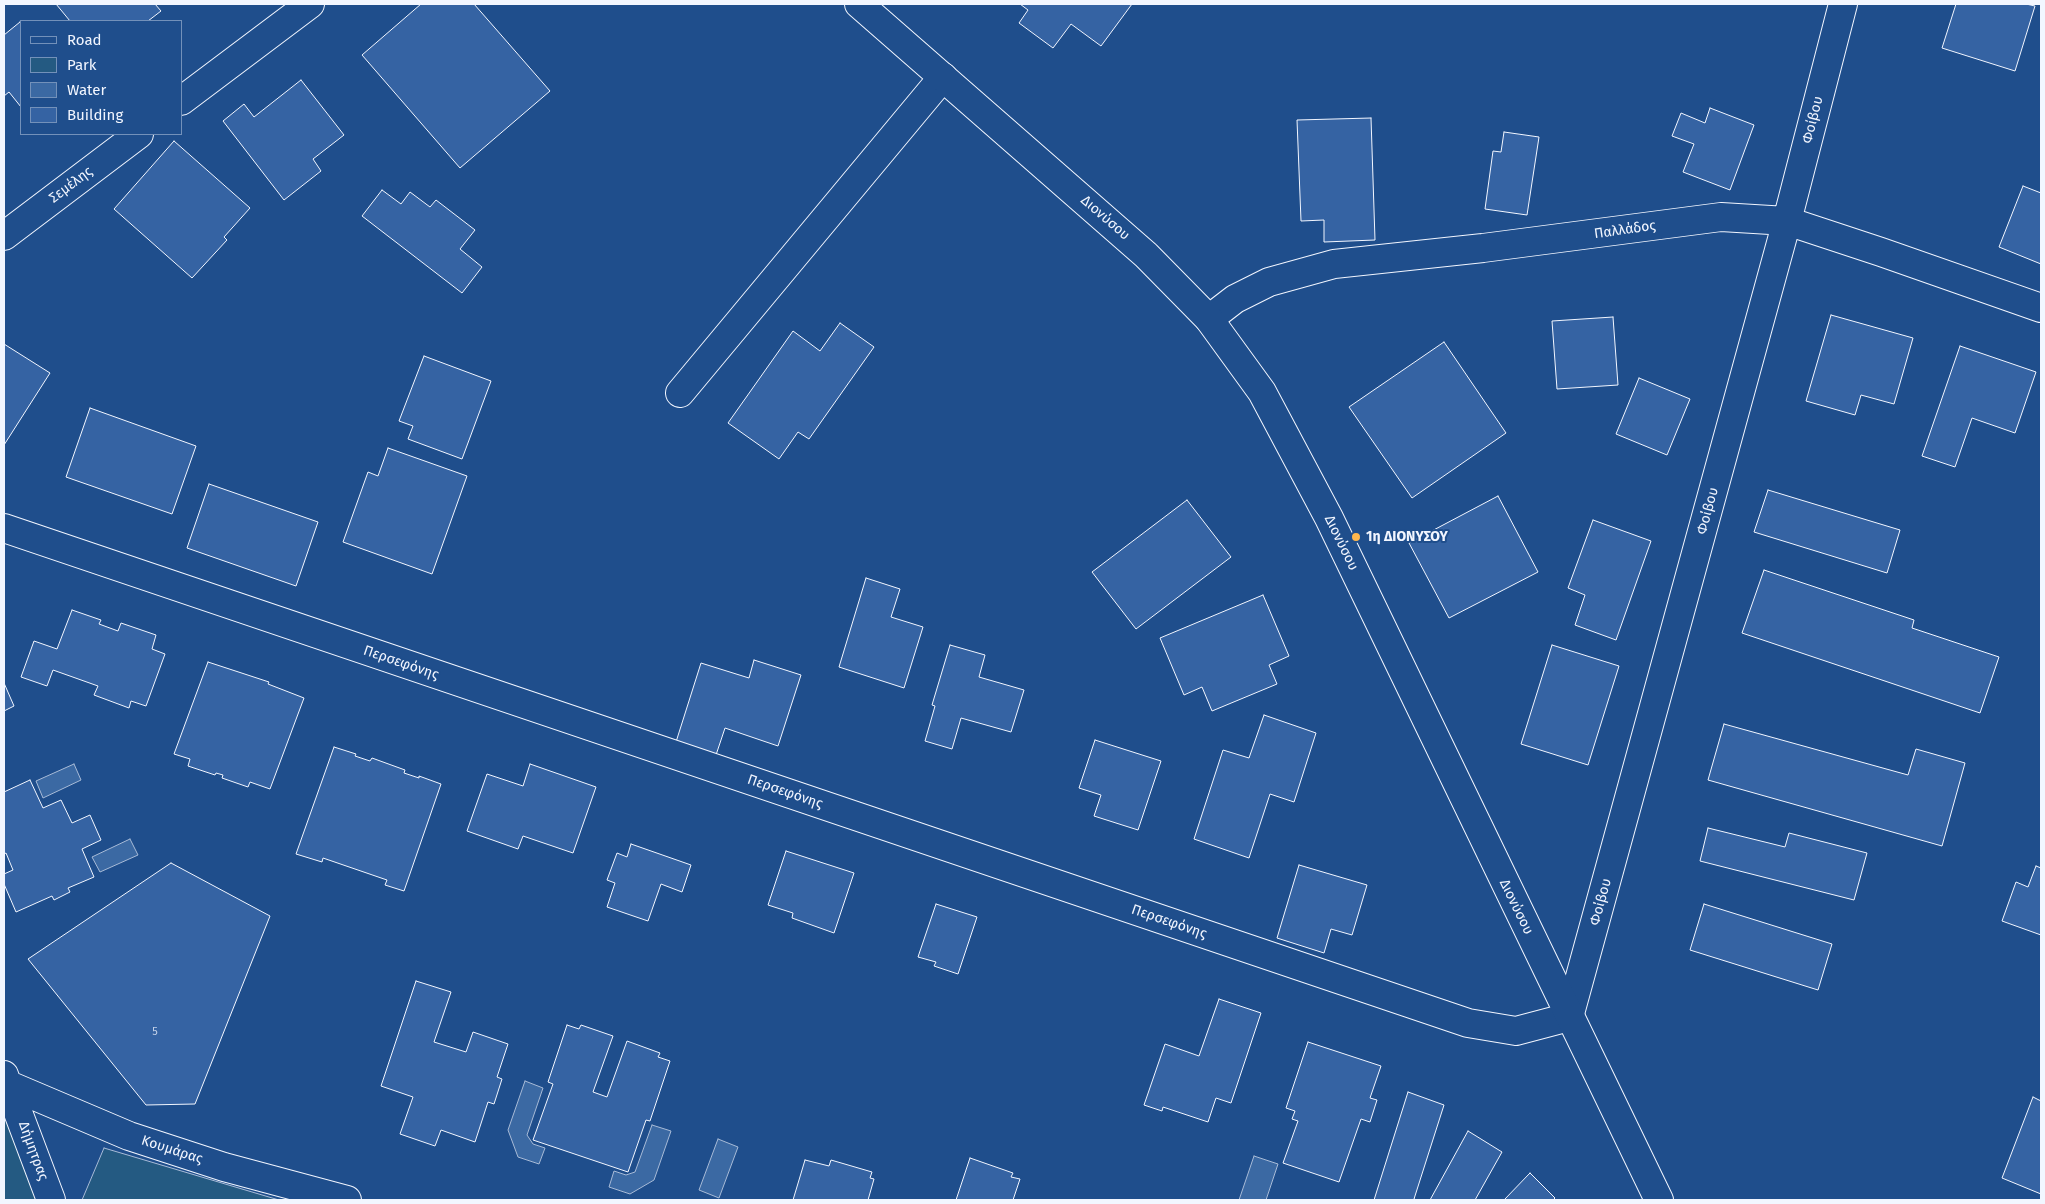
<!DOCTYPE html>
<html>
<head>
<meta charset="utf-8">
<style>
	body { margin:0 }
	#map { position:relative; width:2045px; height:1204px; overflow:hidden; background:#1f4e8c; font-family:"Fira Sans",sans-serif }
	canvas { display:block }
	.frame { position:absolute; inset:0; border:5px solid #f2f6ff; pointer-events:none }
	.legend { position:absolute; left:20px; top:20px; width:162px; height:115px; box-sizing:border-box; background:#1f4e8c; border:1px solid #7391ba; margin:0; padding:6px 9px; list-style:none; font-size:15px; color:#f2f6ff }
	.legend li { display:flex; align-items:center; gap:10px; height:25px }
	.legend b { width:25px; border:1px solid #7391ba }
</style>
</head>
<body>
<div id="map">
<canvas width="2045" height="1204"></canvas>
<div class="frame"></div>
<ul class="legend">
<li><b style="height:6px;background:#1f4e8c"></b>Road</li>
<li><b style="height:14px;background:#245a82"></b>Park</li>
<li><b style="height:14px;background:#3b69a3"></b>Water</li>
<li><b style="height:14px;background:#3563a3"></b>Building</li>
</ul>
</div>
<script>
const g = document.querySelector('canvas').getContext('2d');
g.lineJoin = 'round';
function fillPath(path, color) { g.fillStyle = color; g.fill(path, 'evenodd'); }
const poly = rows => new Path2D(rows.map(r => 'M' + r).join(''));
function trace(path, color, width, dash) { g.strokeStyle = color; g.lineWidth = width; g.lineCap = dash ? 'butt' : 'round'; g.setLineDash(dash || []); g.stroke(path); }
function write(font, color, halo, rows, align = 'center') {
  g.font = font + ' "Fira Sans",sans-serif'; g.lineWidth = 4; g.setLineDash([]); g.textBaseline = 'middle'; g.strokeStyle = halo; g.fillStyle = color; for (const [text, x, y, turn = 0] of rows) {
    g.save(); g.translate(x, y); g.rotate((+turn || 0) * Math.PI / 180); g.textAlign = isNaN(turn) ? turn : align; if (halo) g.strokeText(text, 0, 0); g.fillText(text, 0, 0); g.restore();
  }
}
const green = poly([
	[4,1106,39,1200,4,1200,4,1106],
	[104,1148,279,1200,82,1200,104,1148]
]);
fillPath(green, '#245a82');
trace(green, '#a8bbd7', 1);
const water = poly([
	[74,764,81,780,43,798,36,781,74,764],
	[130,839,138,855,100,872,92,857,130,839],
	[525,1081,543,1088,527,1135,533,1144,545,1148,539,1164,518,1157,508,1130,525,1081],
	[652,1125,671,1131,654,1180,630,1194,609,1187,614,1171,626,1175,635,1172,652,1125],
	[718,1139,738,1147,719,1198,699,1190,718,1139],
	[1254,1156,1278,1164,1266,1200,1239,1200,1254,1156]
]);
fillPath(water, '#3b69a3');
trace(water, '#a8bbd7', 1);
const building = poly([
	[56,4,155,4,161,11,148,21,70,21,56,4],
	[421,4,474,4,550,91,460,168,362,55,421,4],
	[1020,4,1132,4,1101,46,1071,24,1053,48,1019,23,1028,10,1020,4],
	[1956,4,2026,4,2035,6,2015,71,1942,48,1956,4],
	[20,22,21,23,21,107,9,92,4,96,4,35,20,22],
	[301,80,344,135,313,159,321,171,284,200,223,121,244,104,254,117,301,80],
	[1710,108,1754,125,1730,190,1683,172,1694,144,1672,136,1681,113,1705,123,1710,108],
	[1371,118,1375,240,1324,242,1324,220,1301,221,1297,120,1371,118],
	[1504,132,1539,137,1527,215,1485,209,1493,151,1501,152,1504,132],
	[174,141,250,208,224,237,227,240,192,278,114,209,174,141],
	[2023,186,2041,193,2041,264,1999,247,2023,186],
	[382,190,401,204,410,192,430,207,436,200,475,230,460,249,482,267,462,293,362,216,382,190],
	[1831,315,1913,338,1894,404,1861,395,1855,415,1806,401,1831,315],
	[1613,317,1618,385,1557,389,1552,321,1613,317],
	[840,323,874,347,809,439,798,432,779,459,728,423,793,331,820,351,840,323],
	[1444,342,1506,433,1412,498,1349,407,1444,342],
	[4,344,50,373,4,445,4,344],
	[1960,346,2036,372,2015,433,1972,418,1955,467,1922,456,1960,346],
	[424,356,491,381,462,459,408,439,413,426,399,421,424,356],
	[1639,378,1690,399,1667,455,1616,434,1639,378],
	[90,408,196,446,172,514,66,477,90,408],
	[388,448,467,476,432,574,343,542,368,472,378,476,388,448],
	[209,484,318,522,296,586,187,548,209,484],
	[1768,490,1900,530,1887,573,1754,532,1768,490],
	[1498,496,1538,572,1449,618,1409,543,1498,496],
	[1187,500,1231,557,1136,629,1092,572,1187,500],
	[1593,520,1651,541,1616,640,1575,625,1585,595,1568,588,1593,520],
	[1764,570,1914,620,1912,628,1999,657,1980,713,1742,633,1764,570],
	[866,578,900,589,891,617,923,627,904,688,839,667,866,578],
	[1263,595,1289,656,1269,665,1277,684,1212,711,1202,687,1184,695,1160,638,1263,595],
	[72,610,101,620,99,624,118,631,121,623,156,635,152,649,165,654,146,706,131,701,129,708,94,695,98,686,53,670,47,686,21,677,34,641,57,649,72,610],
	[950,645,985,655,979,677,1024,690,1011,732,961,718,952,749,925,741,935,706,932,705,950,645],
	[1552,645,1619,666,1588,765,1521,744,1552,645],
	[754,660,801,675,778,746,725,728,716,755,676,742,701,663,749,678,754,660],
	[208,662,269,682,268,684,304,698,270,789,250,782,248,787,222,778,223,775,216,773,215,775,188,766,190,759,174,754,208,662],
	[4,683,14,706,4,711,4,683],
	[1264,715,1316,733,1294,802,1270,794,1249,858,1194,839,1223,750,1249,758,1264,715],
	[1724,724,1908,775,1916,749,1965,763,1942,846,1708,780,1724,724],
	[1095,740,1161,761,1138,830,1094,816,1101,795,1079,788,1095,740],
	[334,747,356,754,355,756,370,761,372,758,405,770,404,773,419,778,419,776,441,784,404,891,385,885,387,880,323,858,322,862,296,854,334,747],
	[530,764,596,787,573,853,523,836,518,849,467,831,487,774,523,786,530,764],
	[30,780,43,808,61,800,72,823,90,815,101,840,82,849,94,877,68,888,70,892,54,900,52,896,16,912,4,884,4,874,13,870,6,853,4,854,4,792,30,780],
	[1708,828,1785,847,1789,833,1867,853,1854,900,1700,861,1708,828],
	[631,844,691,865,682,892,661,884,648,921,607,907,615,883,607,880,617,853,627,857,631,844],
	[786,851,854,873,834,933,792,918,793,913,768,905,786,851],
	[171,863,270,916,195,1104,146,1105,28,959,171,863],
	[1299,865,1367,885,1352,935,1331,929,1324,953,1277,938,1299,865],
	[2036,866,2041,868,2041,935,2002,921,2016,882,2028,887,2036,866],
	[936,904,977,917,958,974,934,966,936,962,918,957,936,904],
	[1704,904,1832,944,1818,990,1690,950,1704,904],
	[416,981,451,992,434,1042,466,1052,473,1032,508,1044,497,1077,502,1079,494,1104,488,1102,475,1142,441,1130,435,1146,400,1134,413,1097,381,1086,416,981],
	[1219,999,1261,1013,1231,1103,1216,1098,1208,1122,1163,1107,1162,1111,1144,1105,1165,1044,1199,1056,1219,999],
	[567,1025,579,1029,581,1025,613,1036,593,1092,607,1097,627,1041,660,1053,658,1057,670,1061,650,1121,646,1120,628,1172,533,1140,553,1084,548,1082,567,1025],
	[1308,1042,1381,1066,1370,1098,1377,1100,1370,1122,1361,1119,1339,1182,1283,1163,1298,1121,1292,1119,1295,1111,1286,1108,1308,1042],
	[1408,1092,1444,1105,1414,1199,1417,1200,1374,1200,1408,1092],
	[2033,1097,2041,1101,2041,1194,2002,1178,2033,1097],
	[1468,1131,1502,1152,1475,1200,1430,1200,1468,1131],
	[970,1158,1013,1173,1011,1177,1020,1179,1013,1200,956,1200,970,1158],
	[805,1160,829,1166,831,1160,872,1172,870,1178,874,1179,868,1200,793,1200,805,1160],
	[1530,1173,1555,1198,1553,1200,1504,1200,1530,1173]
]);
fillPath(building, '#3563a3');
trace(building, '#f2f6ff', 1);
const street = poly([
	[181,101,310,4],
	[4,236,139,134],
	[1209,319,1235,299,1269,282,1334,264,1483,248,1721,217,1787,221,1881,252,2041,308],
	[680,393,943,77],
	[4,528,1468,1023,1516,1031,1569,1017,1787,221,1843,4],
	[4,1075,51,1200],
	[4,1083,129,1136,224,1167,347,1200]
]);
const secondary = poly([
	[859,4,1146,255,1209,319,1262,392,1329,518,1659,1200]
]);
trace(street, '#f2f6ff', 30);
trace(secondary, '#f2f6ff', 30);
trace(street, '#1f4e8c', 28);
trace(secondary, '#1f4e8c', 28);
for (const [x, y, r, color] of [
	[1356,537,5,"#ffb74d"]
]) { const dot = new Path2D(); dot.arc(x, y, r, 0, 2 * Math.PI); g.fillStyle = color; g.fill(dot); trace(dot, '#1f4e8c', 2); }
write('11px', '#c3d1e8', null, [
	["5",155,1032]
]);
write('14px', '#f2f6ff', '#1f4e8c', [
	["Φοίβου",1813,120,-76],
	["Σεμέλης",71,185,-37],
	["Διονύσου",1105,218,41],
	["Παλλάδος",1625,230,-8],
	["Φοίβου",1708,511,-75],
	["Διονύσου",1341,543,64],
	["Περσεφόνης",401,663,19],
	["Περσεφόνης",785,792,19],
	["Φοίβου",1601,902,-75],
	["Διονύσου",1516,907,64],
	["Περσεφόνης",1169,922,19],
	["Κουμάρας",172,1150,18],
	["Δήμητρας",33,1151,70]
]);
write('bold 14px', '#f2f6ff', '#1f4e8c', [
	["1η ΔΙΟΝΥΣΟΥ",1366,537]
], 'left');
</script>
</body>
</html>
